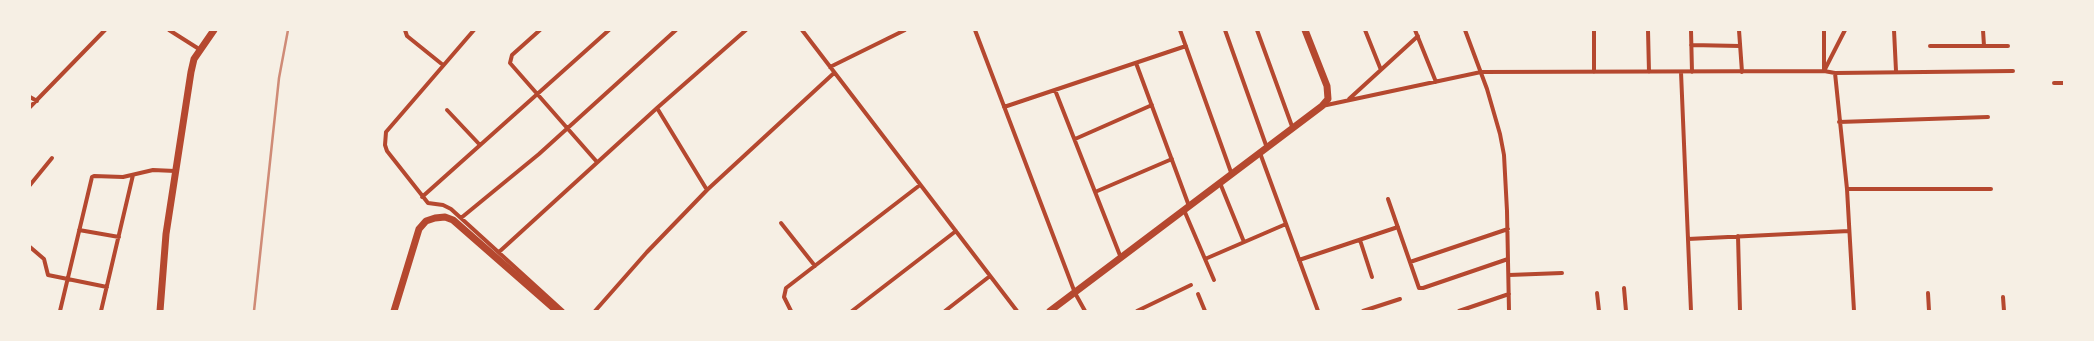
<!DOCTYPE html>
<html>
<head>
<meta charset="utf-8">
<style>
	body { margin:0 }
	#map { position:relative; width:2094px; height:341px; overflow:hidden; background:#f6efe4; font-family:"Open Sans",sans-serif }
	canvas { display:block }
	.frame { position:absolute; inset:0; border:31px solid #f6efe4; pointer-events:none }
</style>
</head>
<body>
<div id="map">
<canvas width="2094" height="341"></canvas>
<div class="frame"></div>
</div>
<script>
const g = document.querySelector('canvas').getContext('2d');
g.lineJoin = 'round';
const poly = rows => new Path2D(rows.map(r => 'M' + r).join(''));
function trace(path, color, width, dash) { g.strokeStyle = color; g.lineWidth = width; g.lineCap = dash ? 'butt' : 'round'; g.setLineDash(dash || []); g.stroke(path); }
trace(poly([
	[169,30,199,49],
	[405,30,407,36,443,65],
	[474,30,386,132,385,145,387,151,428,203,443,205,451,209,563,311],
	[540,30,512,55,510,63,597,162],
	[802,30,1017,311],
	[975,30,1075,293,1085,311],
	[1180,30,1232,175],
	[1225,30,1267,148],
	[1257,30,1293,129],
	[1365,30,1381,70],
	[1415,30,1436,82],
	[1465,30,1487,89,1500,134,1504,155,1507,211,1509,311],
	[1648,30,1649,72],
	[1691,30,1692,72],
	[1739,30,1742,72],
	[1894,30,1896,71],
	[1983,30,1984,46],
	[1691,45,1740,46],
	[1930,46,2008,46],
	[1136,63,1189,206],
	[830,67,905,30],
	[1824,70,1824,30],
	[1824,71,1845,30],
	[1594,72,1594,30],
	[1681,72,1691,311],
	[1835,73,2013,71],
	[2054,83,2064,83],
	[1055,90,1121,258],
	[30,97,37,101],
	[1349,99,1418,36],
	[1322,106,1481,72,1824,71,1835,73,1847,189,1854,311],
	[30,107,105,30],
	[1004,107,1186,46],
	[657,108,707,190],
	[447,110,480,145],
	[1839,122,1988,117],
	[1075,139,1152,105],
	[1260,153,1318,311],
	[1220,183,1244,242],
	[30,185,52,158],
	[1847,189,1991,189],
	[1095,192,1172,159],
	[422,197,609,30],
	[1388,199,1419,288,1423,288,1508,259],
	[1184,210,1214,280],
	[461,218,539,154,676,30],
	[781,223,815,266],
	[79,230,119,237],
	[1738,236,1740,311],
	[1688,239,1849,231],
	[1360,240,1372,277],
	[30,247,44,259,48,275,107,287],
	[499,252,657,108,746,30],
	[1205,259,1286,224],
	[1299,260,1398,227],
	[1410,262,1508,229],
	[1509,275,1562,273],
	[1624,288,1626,311],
	[1597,293,1599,311],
	[1928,293,1929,311],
	[1198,294,1205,311],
	[2003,297,2004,311],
	[60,311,92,177,94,176,123,177,153,170,175,171],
	[101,311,133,175],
	[595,311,647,252,707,190,834,73],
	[791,311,784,297,786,288,920,185],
	[852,311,956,231],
	[945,311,990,276],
	[1137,311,1191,285],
	[1363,311,1400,299],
	[1459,311,1509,294]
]), '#b5482f', 4);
trace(poly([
	[160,311,166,234,191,72,194,59,214,30]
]), '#b5482f', 7);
trace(poly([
	[394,311,419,229,426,221,435,218,445,217,453,220,557,311],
	[1050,311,1322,106,1328,99,1327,86,1305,30]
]), '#b5482f', 7);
trace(poly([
	[254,311,279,78,288,30]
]), '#cf8b77', 2.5);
</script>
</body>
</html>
